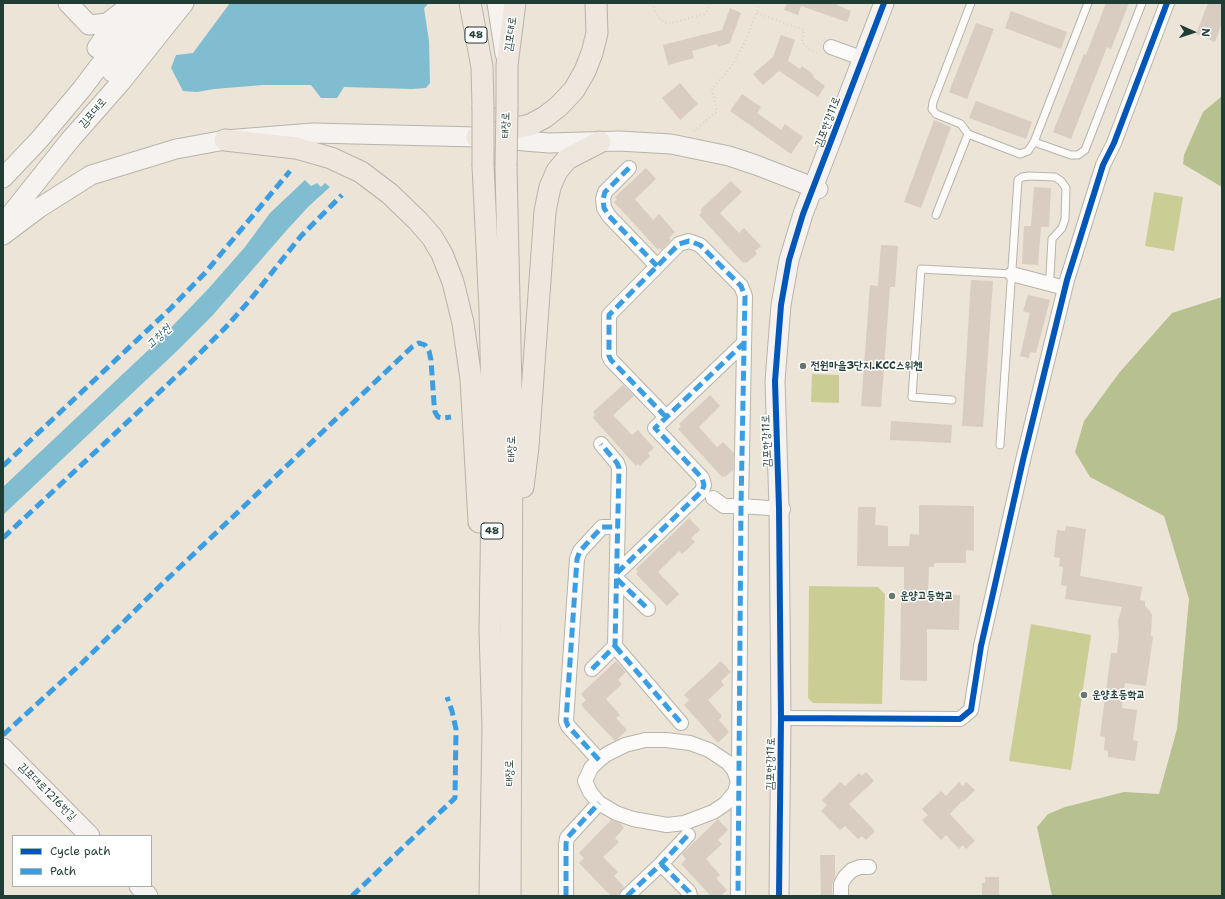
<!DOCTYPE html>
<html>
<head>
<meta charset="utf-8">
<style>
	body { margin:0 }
	#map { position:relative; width:1225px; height:899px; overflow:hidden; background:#ece4d6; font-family:"Shantell Sans",sans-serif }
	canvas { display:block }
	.frame { position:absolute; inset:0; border:4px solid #1f3d34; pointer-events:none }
	.legend { position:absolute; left:12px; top:835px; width:140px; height:52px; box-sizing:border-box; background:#fff; border:1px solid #a5b1ae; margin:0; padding:5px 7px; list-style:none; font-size:12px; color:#1f3d34 }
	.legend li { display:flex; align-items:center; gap:8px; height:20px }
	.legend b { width:20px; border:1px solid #a5b1ae }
	.north { position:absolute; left:1173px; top:12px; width:40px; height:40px; -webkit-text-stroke:3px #fff; paint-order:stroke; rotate:93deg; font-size:11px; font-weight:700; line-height:16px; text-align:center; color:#1f3d34 }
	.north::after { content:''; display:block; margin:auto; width:14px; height:18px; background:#1f3d34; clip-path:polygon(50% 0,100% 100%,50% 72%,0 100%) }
</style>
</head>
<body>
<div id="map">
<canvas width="1225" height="899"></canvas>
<div class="frame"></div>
<ul class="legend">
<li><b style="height:5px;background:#0057b8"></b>Cycle path</li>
<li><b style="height:5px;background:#3c9ee2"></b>Path</li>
</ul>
<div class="north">N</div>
</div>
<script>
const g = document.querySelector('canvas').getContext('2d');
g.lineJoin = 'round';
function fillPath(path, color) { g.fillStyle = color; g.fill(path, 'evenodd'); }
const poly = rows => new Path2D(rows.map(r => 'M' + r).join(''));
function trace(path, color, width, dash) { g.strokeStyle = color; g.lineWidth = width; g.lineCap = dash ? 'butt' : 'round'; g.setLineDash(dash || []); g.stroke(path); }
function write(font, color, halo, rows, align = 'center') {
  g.font = font + ' "Shantell Sans","Poor Story",sans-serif'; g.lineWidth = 3; g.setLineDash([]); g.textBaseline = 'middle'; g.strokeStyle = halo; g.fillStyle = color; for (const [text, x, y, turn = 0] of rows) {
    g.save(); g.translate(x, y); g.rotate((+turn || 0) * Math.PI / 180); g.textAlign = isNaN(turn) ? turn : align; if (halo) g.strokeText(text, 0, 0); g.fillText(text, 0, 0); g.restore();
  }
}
fillPath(poly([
	[1154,192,1183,197,1174,251,1145,246],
	[812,374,839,375,839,403,811,402],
	[809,586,878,587,885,594,882,704,813,703,808,698],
	[1031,624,1091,635,1071,770,1009,761]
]), '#cbce94');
fillPath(poly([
	[1222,96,1222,187,1183,164,1184,155,1203,112],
	[1222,297,1222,896,1052,896,1037,827,1048,814,1065,807,1124,792,1159,794,1177,729,1189,599,1164,516,1090,477,1075,452,1084,421,1119,373,1172,313]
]), '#b7c18f');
fillPath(poly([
	[230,3,429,3,424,8,429,41,430,83,426,88,412,89,344,87,337,98,321,98,311,85,263,85,214,89,197,92,183,91,171,68,176,55,193,53],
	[305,180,311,186,317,183,321,187,325,183,330,187,309,206,286,231,212,316,177,351,3,515,3,487,160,339,209,288,245,247,270,213]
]), '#80bdd1');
fillPath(poly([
	[787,3,838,3,837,5,851,11,847,22,801,6,798,15,784,10],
	[1106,3,1129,3,1111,49,1107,47,1071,139,1053,132,1084,54,1086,55],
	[1208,3,1222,3,1222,23,1215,42,1196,34],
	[730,8,741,13,730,43,718,47,717,44,692,51,694,58,668,65,663,45,722,30],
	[1011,11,1067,32,1061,49,1005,28],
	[976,23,994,29,967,99,949,92],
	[781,35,795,40,788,61,800,69,802,66,814,75,813,77,825,86,818,97,779,71,763,85,753,74,773,57],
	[680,83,698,104,680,120,662,98],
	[742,94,761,107,757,113,781,130,785,124,803,137,791,154,730,111],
	[976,101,1032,122,1026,139,969,118],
	[934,120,951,127,921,208,904,202],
	[646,168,656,179,635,199,653,220,659,214,675,232,669,238,671,240,661,250,659,248,658,250,614,202,617,199,615,197],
	[731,181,742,192,720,213,739,233,744,228,761,246,755,251,757,254,746,263,745,262,743,263,699,215,702,212,700,210],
	[1034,187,1051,188,1049,227,1041,227,1038,265,1022,264,1024,226,1031,226],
	[881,245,898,246,895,287,890,287,881,407,861,406,870,285,878,286],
	[971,280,993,281,983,427,962,426],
	[1028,295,1050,300,1036,353,1030,352,1029,358,1020,356,1030,313,1023,311],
	[623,385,634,396,613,415,632,435,638,430,654,448,648,453,650,456,640,466,638,464,636,466,593,418,595,415,593,412],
	[710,395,720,406,699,427,717,447,723,442,734,453,733,470,725,477,724,476,722,477,678,429,681,426,679,424],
	[891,421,952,425,951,443,890,440],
	[919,505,974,506,974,551,966,550,966,563,934,563,934,567,929,567,928,595,960,595,959,630,927,629,927,681,900,680,901,594,904,593,904,567,857,566,858,507,876,507,875,525,888,526,888,546,909,546,910,534,919,535],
	[689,518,700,530,691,538,695,542,682,554,679,551,658,572,679,594,667,606,636,574,638,572,636,569],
	[1066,526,1086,529,1080,576,1142,587,1140,600,1145,601,1145,606,1149,610,1152,615,1151,636,1153,637,1146,686,1125,683,1122,708,1137,710,1133,740,1138,741,1135,761,1108,757,1108,751,1104,750,1105,737,1100,736,1111,653,1117,653,1119,634,1118,621,1122,607,1065,599,1067,586,1061,585,1063,567,1059,566,1060,558,1054,557,1057,530,1065,531],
	[616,661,626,672,618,680,622,684,606,699,620,715,616,718,627,730,615,741,581,705,586,700,581,694],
	[721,661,731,672,721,681,724,685,708,700,722,716,719,720,729,732,718,743,684,705,689,700,684,695],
	[866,772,874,781,849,804,875,831,866,840,862,836,858,839,845,826,840,830,821,811,827,805,822,800,840,782,845,786,859,773,862,776],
	[959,782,963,786,966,782,975,790,963,802,962,801,950,814,975,841,966,849,963,845,959,849,946,835,941,840,922,820,928,815,922,809,941,791,946,796],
	[718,819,728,830,718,840,722,844,706,859,720,875,716,878,727,890,721,896,711,896,681,864,686,859,682,854],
	[611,820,620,823,624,828,615,838,619,842,603,857,618,872,614,876,624,887,617,896,611,896,579,863,584,858,579,853],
	[820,855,835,855,835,878,832,884,832,896,821,896],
	[985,877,999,877,999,896,982,896,982,883,985,883]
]), '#d9ccc1');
const lane = poly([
	[971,3,933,102,932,109,936,114,961,124,968,134,1020,154,1028,151,1034,142,1088,3],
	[1034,142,1071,155,1078,155,1085,150,1142,3],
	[936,215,968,134],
	[952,400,912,397,921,269,1012,274],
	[1000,445,1018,180,1022,177,1029,176,1055,177,1061,181,1066,188,1065,219,1062,228,1052,239,1050,276,1048,283]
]);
const street = poly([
	[831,47,864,59],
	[629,168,605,192,603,199,604,208,609,216,657,266],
	[1012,274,1065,288],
	[666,417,611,360,609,356,609,315,679,244,689,241,700,245,741,286,745,296,741,506,738,896],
	[713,498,724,506,741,506,783,509],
	[617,573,702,491,704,485,702,478,655,428,744,343],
	[617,579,648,609],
	[615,646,681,723],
	[592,669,615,646,619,468,617,463,601,444],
	[781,718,960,719,971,710,981,646,994,589,1023,460,1067,280,1103,165,1114,143,1167,3],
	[645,740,666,740,690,743,709,750,727,762,734,770,738,782,735,792,725,804,713,812,684,823,667,825,633,819,616,813,599,803,590,792,585,781,591,768,599,760,607,754,625,745,645,740],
	[599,760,568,726,566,721,577,559,580,551,602,527,618,527],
	[661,864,689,892,690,896],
	[566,896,566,844,567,838,599,803],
	[627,896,661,864,688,835],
	[841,896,841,884,845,877,852,870,860,867,869,867]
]);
const secondary = poly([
	[68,3,89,25],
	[497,3,505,54],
	[89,25,107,23,120,13],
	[97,48,128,3],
	[112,72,166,3],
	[3,178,39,140,81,90,147,3],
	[3,224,70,140,121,82,184,3],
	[3,235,39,208,91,175,176,149,225,140,313,133,477,137,549,143,619,141,671,144,729,156,756,165,818,189],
	[3,748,90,836],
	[139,886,148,896],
	[779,896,781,718,779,508,775,381,781,305,789,260,803,214,884,3]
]);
const primary = poly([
	[470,3,482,67,483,107],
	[507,107,507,65,515,3],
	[477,137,530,125,545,117,559,106,574,90,585,71,592,53,597,33,596,3],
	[225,140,296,148,331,158,361,172,390,194,418,221,432,237,442,254,453,282,463,323,471,379,479,522],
	[483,166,490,310,493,436,490,631,493,728,490,896],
	[506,166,512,434,510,896],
	[523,487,528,447,545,211,550,187,557,171,567,159,600,142]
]);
trace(lane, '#b6b4ab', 9);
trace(street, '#b6b4ab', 16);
trace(secondary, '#b6b4ab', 21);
trace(primary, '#b6b4ab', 23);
trace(poly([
	[653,3,655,11,660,19,668,24,704,14,708,10,710,3],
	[757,13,804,30,802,42,810,50,820,54],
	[694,131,717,111,712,89,731,67,745,42,760,3]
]), '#d4d4d0', 2, [1, 3]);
trace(lane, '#fcfbf9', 7);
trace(street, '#fcfbf9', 14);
trace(secondary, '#f6f2ef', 19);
trace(primary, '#efe6de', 21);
const primaryBridge = poly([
	[483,166,483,107],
	[506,166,507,107]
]);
trace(primaryBridge, '#b6b4ab', 23, []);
trace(primaryBridge, '#efe6de', 21);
trace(poly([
	[629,168,605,192,603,199,604,208,609,216,657,266],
	[666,417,611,360,609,356,609,315,679,244,689,241,700,245,741,286,745,296,741,506,738,896],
	[3,466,170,309,205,273,290,171],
	[3,538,182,371,226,327,250,300,301,236,342,195],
	[617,573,702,491,704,485,702,478,655,428,744,343],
	[617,579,648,609],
	[615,646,681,723],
	[592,669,615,646,619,468,617,463,601,444],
	[3,735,82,663,161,585,412,347,419,343,425,345,429,351,431,360,434,403,435,412,438,417,443,418,451,417],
	[599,760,568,726,566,721,577,559,580,551,602,527,618,527],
	[661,864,689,892,690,896],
	[352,896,455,798,456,729,452,711,447,697],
	[566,896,566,844,567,838,599,803],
	[627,896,661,864,688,835]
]), '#3c9ee2', 5, [10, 5]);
trace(poly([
	[781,718,960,719,971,710,981,646,994,589,1023,460,1067,280,1103,165,1114,143,1167,3],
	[779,896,781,718,779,508,775,381,781,305,789,260,803,214,884,3]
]), '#0057b8', 6);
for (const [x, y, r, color] of [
	[803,366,4,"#67776d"],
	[892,596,4,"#67776d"],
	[1084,695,4,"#67776d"]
]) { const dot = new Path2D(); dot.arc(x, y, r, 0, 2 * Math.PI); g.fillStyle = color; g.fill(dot); trace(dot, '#fff', 1.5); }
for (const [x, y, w] of [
	[476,35,22],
	[492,531,22]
]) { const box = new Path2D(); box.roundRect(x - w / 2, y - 8, w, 16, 3); g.fillStyle = '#fff'; g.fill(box); trace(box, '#1f3d34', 1); }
write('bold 10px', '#1f3d34', null, [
	["48",476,35],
	["48",492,531]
]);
write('11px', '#1f3d34', '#fff', [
	["김포대로",511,34,-82],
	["김포대로",93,113,-49],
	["김포한강11로",828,122,-69],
	["태장로",506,125,-89],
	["김포한강11로",767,441,-92],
	["태장로",512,449,-90],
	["김포한강11로",771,764,-89],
	["태장로",510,773,-90],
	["김포대로1216번길",47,792,45]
]);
write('bold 11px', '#1f3d34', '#fff', [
	["전원마을3단지.KCC스위첸",811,366],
	["운양고등학교",900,596],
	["운양초등학교",1092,695]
], 'left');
write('italic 12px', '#30646a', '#fff', [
	["고창천",159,337,-44]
]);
</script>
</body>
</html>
